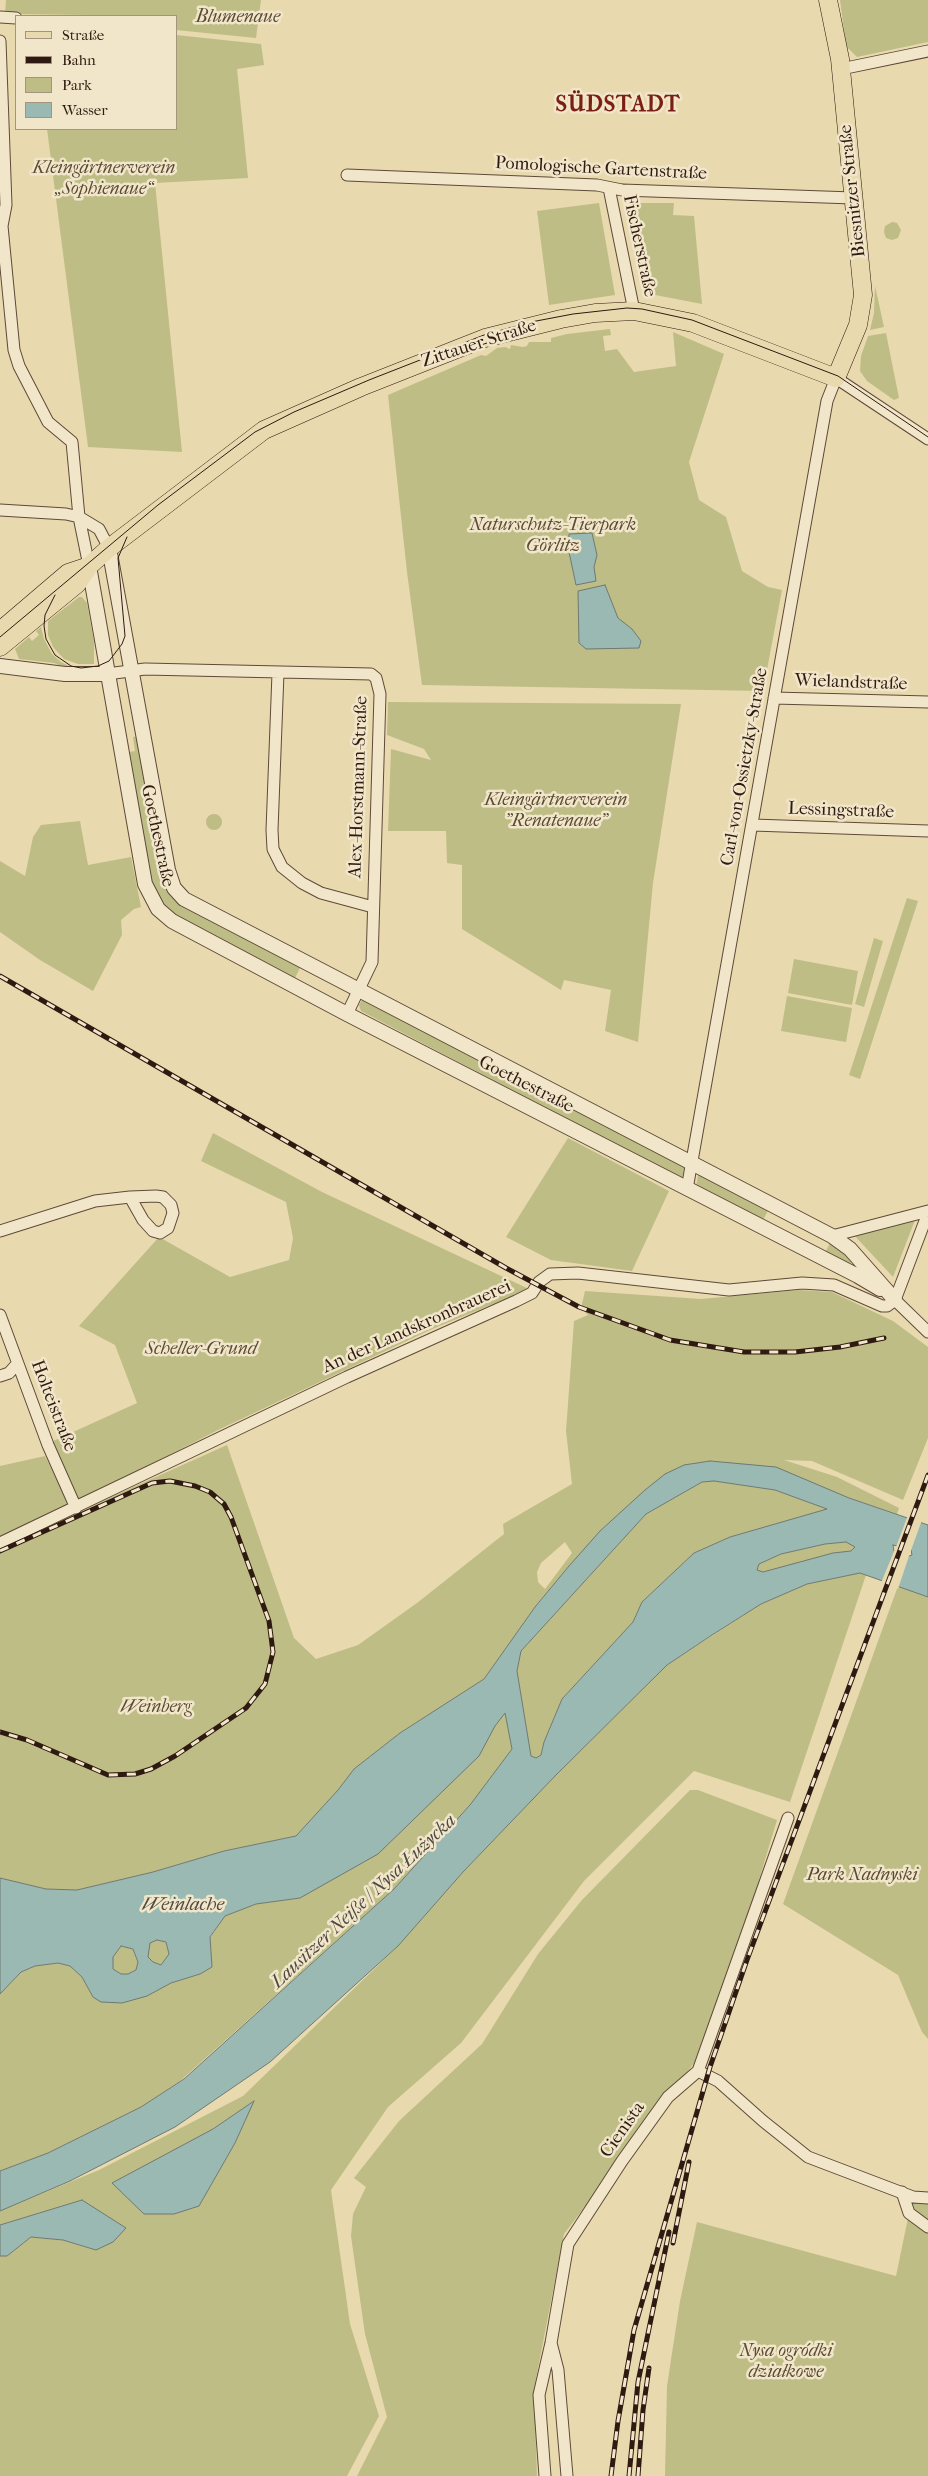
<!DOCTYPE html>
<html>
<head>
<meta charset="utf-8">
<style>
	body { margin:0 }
	#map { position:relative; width:928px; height:2476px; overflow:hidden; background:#e9d9ae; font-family:"IM FELL French Canon",serif }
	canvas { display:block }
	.legend { position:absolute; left:15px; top:15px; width:162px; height:115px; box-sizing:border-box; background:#f1e6ca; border:1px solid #a39480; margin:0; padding:6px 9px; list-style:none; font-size:15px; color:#2f1a11 }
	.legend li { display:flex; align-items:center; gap:10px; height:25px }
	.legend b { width:25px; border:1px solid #a39480 }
</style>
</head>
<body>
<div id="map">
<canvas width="928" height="2476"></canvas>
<ul class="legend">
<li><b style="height:6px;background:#e9d9ae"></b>Straße</li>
<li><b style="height:6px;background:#2f1a11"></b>Bahn</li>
<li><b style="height:14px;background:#bebd85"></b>Park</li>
<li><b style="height:14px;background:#9ab9b3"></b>Wasser</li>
</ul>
</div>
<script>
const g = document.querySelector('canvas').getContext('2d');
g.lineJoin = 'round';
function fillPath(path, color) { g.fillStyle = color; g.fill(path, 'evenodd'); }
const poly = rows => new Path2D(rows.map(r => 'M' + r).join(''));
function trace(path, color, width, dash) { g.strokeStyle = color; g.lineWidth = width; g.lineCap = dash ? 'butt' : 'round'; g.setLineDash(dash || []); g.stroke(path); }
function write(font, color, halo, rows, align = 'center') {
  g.font = font + ' "IM FELL French Canon",serif'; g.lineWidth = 5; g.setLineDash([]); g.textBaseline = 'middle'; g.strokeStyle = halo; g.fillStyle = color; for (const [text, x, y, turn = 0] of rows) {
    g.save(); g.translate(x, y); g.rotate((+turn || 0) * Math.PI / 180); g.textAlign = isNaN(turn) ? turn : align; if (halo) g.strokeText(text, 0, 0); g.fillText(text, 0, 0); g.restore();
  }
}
fillPath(poly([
	[6,0,261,0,256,38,176,30,176,16,5,14],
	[840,0,928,0,928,42,857,57,846,46],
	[176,35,261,44,264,65,237,69,248,178,155,183,182,452,88,447,47,129,176,129],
	[599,203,615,295,549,305,537,211],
	[635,203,674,203,673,215,694,216,702,304,650,294],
	[892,222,897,223,901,230,898,238,892,240,886,238,884,232,885,226],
	[875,286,884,327,870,330,874,313],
	[610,329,611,335,603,336,605,351,617,349,634,372,676,366,673,332,724,354,689,462,699,500,726,517,742,571,768,587,782,590,763,691,422,685,407,572,388,395,481,355,486,356,497,348,505,347,510,349,511,345,523,347,527,346,529,342,551,342,551,338,567,334],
	[886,333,899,398,894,400,867,381,860,371,861,356,868,336],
	[79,597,82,597,87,603,94,642,94,664,78,664,64,659,53,647,48,635,48,621],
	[41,627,44,639,52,654,61,662,75,669,63,667,54,663,19,659,15,649,29,637,32,641,39,635,36,631],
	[388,702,681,704,653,883,638,1042,605,1031,611,990,564,980,561,990,462,929,462,865,447,863,446,831,388,831,391,749,431,760,424,749,387,735],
	[140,736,170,892,302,964,295,978,175,915,162,905,153,886,129,752,135,751,133,737],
	'206 822a8 8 0 1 1 16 0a8 8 0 1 1-16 0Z',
	[80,821,88,865,131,857,141,907,134,909,121,920,122,935,93,991,40,960,0,932,0,861,25,876,33,837,41,825],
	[907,898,918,901,860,1079,849,1075],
	[874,938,883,941,864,1007,855,1004],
	[794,959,858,971,852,1005,788,993],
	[787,996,852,1008,846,1042,781,1031],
	[363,998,685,1164,682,1179,361,1011,359,1005],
	[213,1133,322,1192,529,1289,430,1330,218,1430,77,1502,51,1442,137,1403,115,1345,79,1326,159,1237,230,1277,289,1260,293,1238,286,1202,201,1161],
	[568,1138,669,1191,632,1271,551,1260,506,1237],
	[699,1171,770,1207,763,1220,696,1186],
	[915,1220,893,1277,853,1234],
	[832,1239,854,1257,849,1265,825,1253],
	[799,1290,832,1292,893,1321,928,1347,928,1438,903,1500,812,1461,784,1460,837,1477,899,1508,897,1514,849,1498,710,1461,569,1566,535,1607,484,1679,400,1733,354,1769,338,1790,296,1836,224,1851,153,1872,77,1890,46,1889,0,1878,0,1547,227,1445,294,1638,316,1659,358,1645,417,1603,504,1534,503,1524,572,1484,566,1431,574,1321,588,1315,581,1308,585,1291,701,1299],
	[565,1542,572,1553,545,1589,538,1582,537,1572,541,1563],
	[45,1456,70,1505,0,1539,0,1466],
	[714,1481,775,1490,828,1509,730,1537,694,1553,642,1602,633,1622,562,1699,544,1742,541,1755,536,1758,531,1756,517,1671,521,1651,646,1514,702,1482],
	[846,1542,855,1547,851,1551,777,1569,762,1572,757,1570,759,1564,781,1554,825,1544],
	[860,1573,866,1575,790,1802,694,1771,584,1881,461,2043,388,2107,331,2190,350,2324,379,2416,347,2476,0,2476,0,2256,7,2256,31,2237,63,2240,96,2250,82,2200,0,2225,0,2211,99,2170,243,2096,398,1946,463,1872,556,1775,667,1665,761,1604,807,1584],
	[253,2102,235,2143,199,2206,213,2129],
	[898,1586,928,1597,928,2039,922,2032,898,1975,783,1904],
	[505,1712,512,1749,470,1805,394,1889,180,2081,141,2107,48,2153,0,2171,0,1994,21,1972,35,1966,58,1963,70,1966,82,1977,93,1997,147,1996,171,1983,200,1974,212,1967,210,1938,225,1916,256,1904,300,1898,495,1726],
	[690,1790,698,1790,777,1820,755,1893,694,2063,564,2234,534,2389,537,2476,357,2476,387,2417,365,2334,351,2236,353,2214,366,2187,354,2178,399,2121,482,2044,538,1954,582,1900],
	[157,1940,166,1942,169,1954,161,1965,153,1962,147,1957,150,1943],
	[121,1946,133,1949,138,1962,136,1970,128,1974,121,1974,113,1969,113,1957],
	[902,2192,928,2198,928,2476,665,2476,667,2386,680,2301,697,2222,896,2276,909,2213]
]), '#bebd85');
const water = poly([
	[592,533,597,555,594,567,596,581,576,585,569,552,569,534,592,533],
	[605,585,618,618,632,629,641,641,639,648,586,649,579,643,578,591,605,585],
	[710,1461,776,1467,849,1498,928,1525,928,1597,860,1573,807,1584,761,1604,712,1635,667,1665,556,1775,463,1872,398,1946,270,2062,175,2127,70,2181,0,2211,0,2171,48,2153,141,2107,184,2079,394,1889,470,1805,512,1749,505,1713,495,1726,479,1756,378,1854,300,1898,256,1904,225,1916,210,1937,212,1967,200,1974,171,1983,147,1996,122,2003,101,2002,93,1997,82,1977,70,1966,58,1963,35,1966,21,1972,0,1994,0,1878,46,1889,77,1890,153,1872,224,1851,296,1836,338,1790,354,1769,400,1733,484,1679,535,1607,569,1566,600,1531,645,1490,665,1474,684,1465,710,1461],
	[714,1481,775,1490,827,1509,730,1537,694,1553,642,1602,633,1622,562,1699,544,1742,541,1755,536,1758,531,1756,517,1671,521,1651,646,1514,702,1482,714,1481],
	[846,1542,855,1547,851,1551,833,1553,763,1572,757,1570,759,1564,781,1554,825,1544,846,1542],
	[893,1545,911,1550,912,1555,909,1556,894,1551,893,1545],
	[157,1940,166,1942,169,1954,161,1965,153,1962,148,1957,150,1943,157,1940],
	[121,1946,133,1949,138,1962,136,1970,128,1974,121,1974,113,1969,113,1957,121,1946],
	[254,2101,235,2143,199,2206,174,2214,144,2214,112,2183,213,2129,254,2101],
	[82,2200,126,2228,113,2242,96,2250,63,2240,31,2237,7,2256,0,2256,0,2225,82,2200]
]);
fillPath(water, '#9ab9b3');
trace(water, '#6f7972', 1);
fillPath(poly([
	[908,1515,922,1520,910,1553,896,1547],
	[895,1549,910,1553,898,1589,881,1583]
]), '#e9d9ae');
const minor = poly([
	[0,17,16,18],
	[0,41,6,205,2,226,14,350,19,366,48,422,72,442,79,517,89,566],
	[841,69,928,51],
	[347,175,597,185,622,190,853,198],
	[609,188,634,311],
	[0,510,66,514,79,517,99,529,109,548],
	[278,673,272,830,273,849,282,867,302,883,321,893,373,907],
	[107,674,145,669,371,674,376,678,380,694,372,962,347,1014],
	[774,698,928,702],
	[753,825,928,831],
	[687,1189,827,401,836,378,928,439],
	[0,1231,95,1201,130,1197,156,1196,163,1197,171,1205,173,1213,168,1228,160,1233,153,1231,143,1220,130,1197],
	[832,1236,928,1211],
	[895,1300,928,1332],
	[0,1315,48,1445,76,1508],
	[0,1376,9,1373,17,1364],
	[0,1543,347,1377,516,1301,532,1293,539,1282,550,1274,578,1273,729,1290,802,1283,834,1285,882,1306,887,1306,895,1300,928,1213],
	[698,2071,718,2081,763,2121,808,2157,913,2197,928,2198],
	[902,2192,909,2213,928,2227],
	[551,2343,558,2370,567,2476],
	[545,2476,539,2395,551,2343,568,2244,622,2161,668,2097,698,2071,788,1818]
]);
const tertiary = poly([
	[109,548,168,870,174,888,184,899,832,1236,850,1249,895,1300],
	[89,566,145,884,158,909,172,921,347,1014,858,1276,880,1289],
	[0,666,65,674,107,674]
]);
const primary = poly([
	[0,631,68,573,89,566],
	[0,647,77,584,89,566,109,548,264,430,361,387,485,338,561,319,595,313,634,311,693,323,836,378,858,325,863,295,840,59,828,0]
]);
trace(minor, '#5e4a38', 13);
trace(tertiary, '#5e4a38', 16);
trace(primary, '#2f1a11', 19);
trace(minor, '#f1e6ca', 11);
trace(tertiary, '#f1e6ca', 14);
trace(primary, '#e9d9ae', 18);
trace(poly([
	[460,352,508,336],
	[55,595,45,615,44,626,46,639,55,655,71,666,81,668,98,666,109,661,122,644,125,636,118,558,127,537],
	[0,637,158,505,255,432,294,412,369,380,484,335,531,322,573,314,627,308,642,309,692,320,838,376,928,437]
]), '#2f1a11', 1);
const rail = poly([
	[0,976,506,1268,579,1307,670,1340,744,1352,795,1352,840,1347,884,1338],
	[0,1551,152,1483,170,1481,195,1486,210,1492,224,1504,231,1517,269,1621,273,1652,265,1684,246,1708,175,1756,151,1769,135,1774,108,1775,27,1740,0,1732],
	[673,2243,689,2162],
	[611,2476,618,2421,634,2330,710,2067,747,1960,928,1475],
	[629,2476,638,2382,669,2232],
	[638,2476,643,2410,649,2368]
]);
trace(rail, '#2f1a11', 5);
trace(rail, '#f1e6ca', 3, [9]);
write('italic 18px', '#5a4b34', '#f1e6ca', [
	["Blumenaue",238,18],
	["Kleingärtnerverein",104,169],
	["„Sophienaue“",104,190],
	["Naturschutz-Tierpark",553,526],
	["Görlitz",553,547],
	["Kleingärtnerverein",556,801],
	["\"Renatenaue\"",556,822],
	["Scheller-Grund",201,1350],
	["Weinberg",156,1708],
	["Park Nadnyski",862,1876],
	["Nysa ogródki",786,2352],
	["działkowe",786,2373]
]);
write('18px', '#2f1a11', '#f1e6ca', [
	["Pomologische Gartenstraße",601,169,3],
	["Biesnitzer Straße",853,191,-96],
	["Fischerstraße",639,246,78],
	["Zittauer Straße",479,344,-18],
	["Wielandstraße",851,683,2],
	["Carl-von-Ossietzky-Straße",745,767,-80],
	["Alex-Horstmann-Straße",359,787,-88],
	["Lessingstraße",841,811,2],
	["Goethestraße",157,836,78],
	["Goethestraße",526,1085,27],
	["An der Landskronbrauerei",417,1327,-24],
	["Holteistraße",53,1406,69],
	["Cienista",623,2130,-55]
]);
write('italic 19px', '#4f4a42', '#f1e6ca', [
	["Lausitzer Neiße / Nysa Łużycka",364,1902,-43],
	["Weinlache",183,1905]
]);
g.letterSpacing = '1px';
write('bold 22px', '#7a1f14', '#f1e6ca', [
	["SÜDSTADT",618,106]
]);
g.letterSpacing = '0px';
</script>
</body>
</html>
